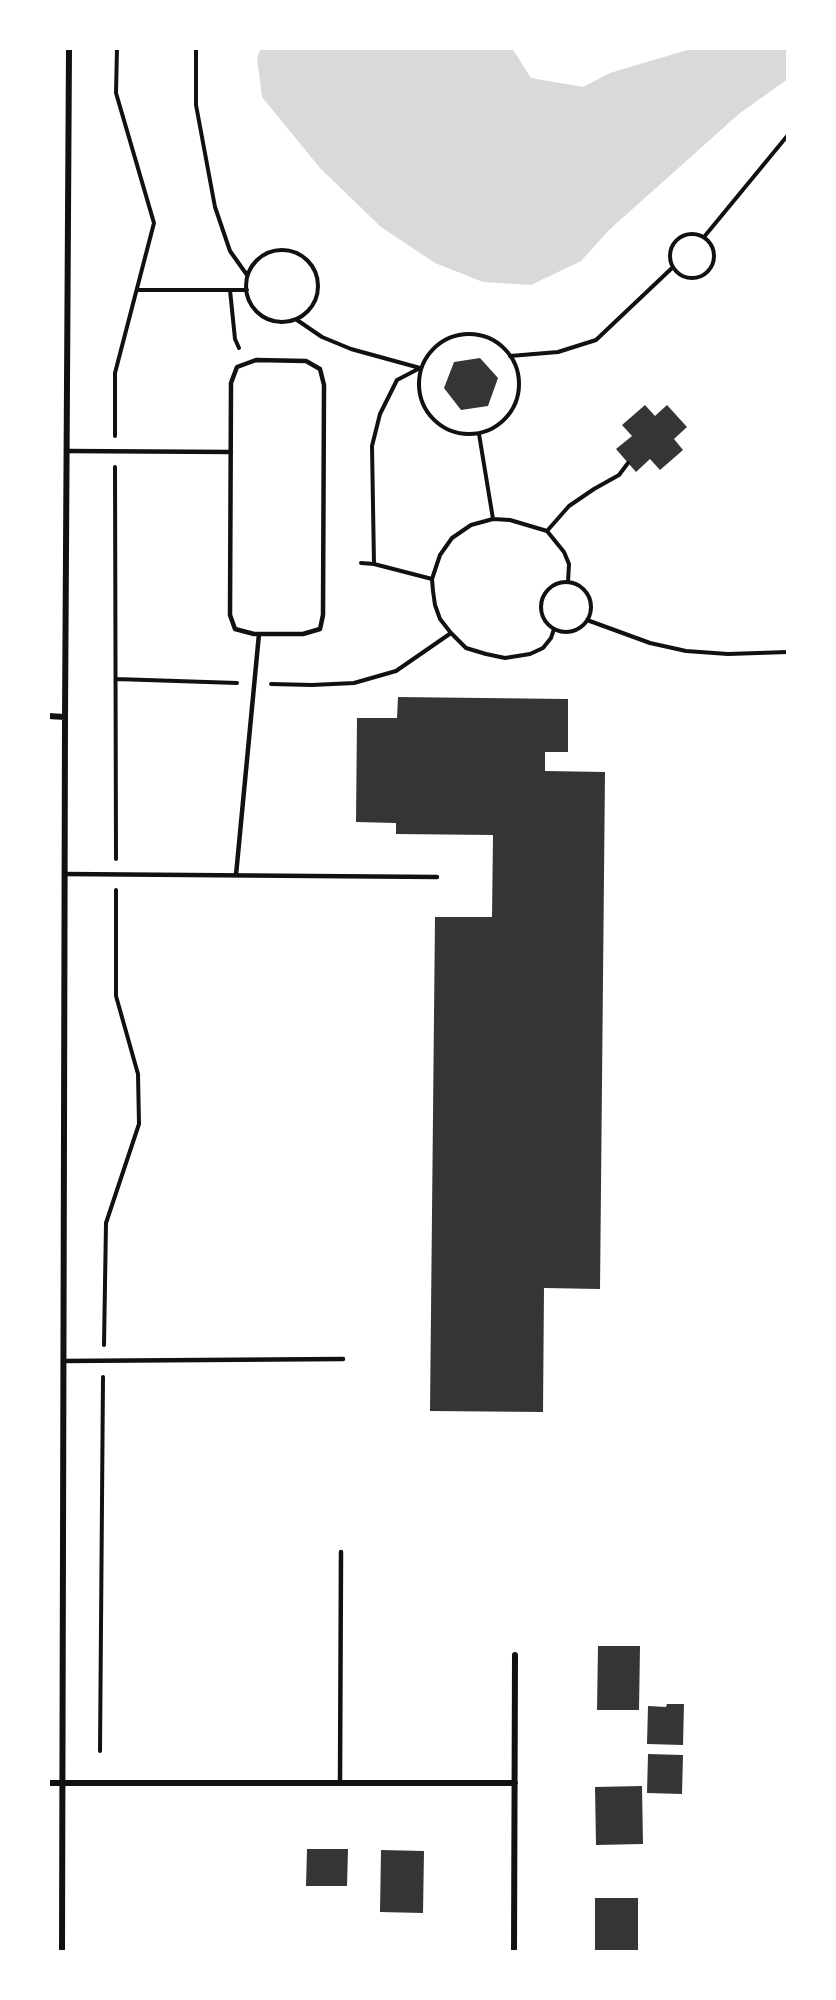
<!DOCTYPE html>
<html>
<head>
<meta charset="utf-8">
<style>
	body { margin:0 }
	#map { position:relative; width:836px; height:2000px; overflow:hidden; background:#fff; font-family:Montserrat,sans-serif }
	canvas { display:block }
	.frame { position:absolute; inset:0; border:50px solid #fff; pointer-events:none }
</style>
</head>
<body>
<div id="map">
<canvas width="836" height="2000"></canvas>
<div class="frame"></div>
</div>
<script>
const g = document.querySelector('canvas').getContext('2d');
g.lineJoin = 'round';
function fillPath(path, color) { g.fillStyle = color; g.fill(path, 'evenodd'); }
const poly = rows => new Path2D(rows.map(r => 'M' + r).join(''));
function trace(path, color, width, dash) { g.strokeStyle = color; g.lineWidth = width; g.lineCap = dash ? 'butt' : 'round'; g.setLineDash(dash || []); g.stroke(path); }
fillPath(poly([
	[261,48,512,48,531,78,583,87,610,73,694,48,788,48,788,79,740,113,609,230,581,261,531,285,483,282,435,263,381,227,320,168,262,97,257,58]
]), '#d9d9d9');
fillPath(poly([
	[480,358,498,378,488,406,461,410,444,388,454,362],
	[645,405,655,416,667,405,687,427,674,439,683,450,660,470,650,459,636,472,616,449,632,436,622,425],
	[398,697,568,699,568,752,545,752,545,771,605,772,600,1289,544,1288,543,1412,430,1411,435,917,492,917,493,835,396,834,396,823,356,822,357,718,397,718],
	[598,1646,640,1646,639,1710,597,1710],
	[667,1704,684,1704,683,1745,647,1744,648,1706,666,1707],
	[648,1754,683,1755,682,1794,647,1793],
	[642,1786,643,1844,596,1845,595,1787],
	[307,1849,348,1849,347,1886,306,1886],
	[381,1850,424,1851,423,1913,380,1912],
	[595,1898,638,1898,638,1952,595,1952]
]), '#353535');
trace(poly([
	[196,48,196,105,215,207,230,251,247,275],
	'670 256a22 22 0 1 1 44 0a22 22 0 1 1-44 0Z',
	[704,237,788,135],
	'246 286a36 36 0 1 1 72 0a36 36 0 1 1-72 0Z',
	[137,290,247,290],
	[230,290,235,339,239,348],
	[297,320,322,337,351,349,420,368],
	'419 384a50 50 0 1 1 100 0a50 50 0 1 1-100 0Z',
	[510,356,558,352,596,340,672,268],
	[479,434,493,519,510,520,547,531,564,552,569,564,568,582],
	[115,436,115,373,154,223,116,93,117,48],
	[115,467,116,859],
	[547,531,569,506,594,489,619,475,628,463],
	[361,563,374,564,432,579],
	[374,564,372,446,380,414,397,380,420,368],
	'541 607a25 25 0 1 1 50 0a25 25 0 1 1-50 0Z',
	[587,620,650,643,686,651,728,654,788,652],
	[451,633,440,619,435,605,433,591,432,579,440,555,452,538,471,525,493,519],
	[116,679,237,683],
	[271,684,312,685,354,683,396,671,451,633,466,648,486,654,505,658,530,654,543,648,551,638,554,629],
	[104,1345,106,1223,139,1124,138,1074,116,996,116,890],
	[100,1751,103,1377]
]), '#111', 4);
trace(poly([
	[256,360,306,361,320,369,324,385,323,615,320,629,303,634,254,634,235,629,230,615,231,383,237,367,256,360],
	[67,451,231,452],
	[64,874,437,877],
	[236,875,259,634],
	[63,1361,343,1359],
	[340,1783,341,1552]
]), '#111', 4.5);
trace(poly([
	[48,716,65,717],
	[48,1783,515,1783],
	[62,1952,65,717,69,48],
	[514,1952,515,1655]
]), '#111', 6);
</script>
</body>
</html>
